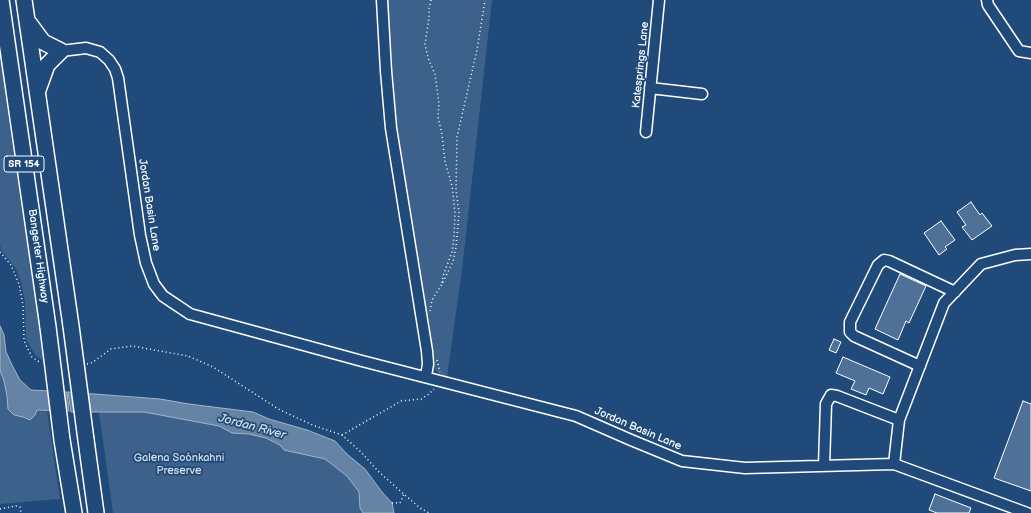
<!DOCTYPE html>
<html>
<head>
<meta charset="utf-8">
<style>
	body { margin:0 }
	canvas { display:block; background:#1f4a7a }
</style>
</head>
<body>
<canvas width="1031" height="513"></canvas>
<script>
const g = document.querySelector('canvas').getContext('2d');
g.lineJoin = 'round';
function fillPath(path, color) { g.fillStyle = color; g.fill(path, 'evenodd'); }
const poly = rows => new Path2D(rows.map(r => 'M' + r).join(''));
function trace(path, color, width, dash) { g.strokeStyle = color; g.lineWidth = width; g.lineCap = dash ? 'butt' : 'round'; g.setLineDash(dash || []); g.stroke(path); }
function write(font, color, halo, rows, align = 'center') {
  g.font = font + ' "Balsamiq Sans",sans-serif'; g.lineWidth = 3.5; g.setLineDash([]); g.textBaseline = 'middle'; g.strokeStyle = halo; g.fillStyle = color; for (const [text, x, y, turn = 0] of rows) {
    g.save(); g.translate(x, y); g.rotate((+turn || 0) * Math.PI / 180); g.textAlign = isNaN(turn) ? turn : align; if (halo) g.strokeText(text, 0, 0); g.fillText(text, 0, 0); g.restore();
  }
}
fillPath(poly([
	[387,0,492,0,462,270,447,377,441,375,435,370,432,363,398,149,391,90],
	[0,35,4,63,5,94,44,361,35,355,26,339,25,302,21,282,16,269,1,250,0,243],
	[0,370,4,381,7,396,8,409,14,415,23,417,30,420,35,415,37,410,47,411,60,499,0,504],
	[161,410,321,450,364,491,371,513,113,513,99,412]
]), '#3c618b');
const water = poly([
	[0,326,4,335,6,352,13,367,20,380,31,390,67,392,69,411,37,410,35,415,30,420,23,417,14,415,8,409,7,396,4,381,0,370,0,326],
	[68,392,160,399,189,404,253,412,269,419,307,430,335,441,347,454,365,469,382,492,392,503,394,513,363,513,360,508,359,492,347,476,325,459,284,450,280,445,266,438,249,434,232,433,219,426,144,412,71,412,68,392]
]);
fillPath(water, '#6583a4');
trace(water, '#a3b5c8', 1);
const building = poly([
	[971,202,980,215,982,213,992,226,972,240,962,227,966,225,957,212,971,202],
	[941,221,955,240,945,247,947,249,939,255,924,233,941,221],
	[900,274,926,286,909,323,906,321,898,340,875,329,900,274],
	[834,339,841,342,836,353,829,350,834,339],
	[843,357,890,377,883,394,869,388,866,395,851,389,855,381,836,373,843,357],
	[1023,401,1031,404,1031,491,994,478,1023,401],
	[935,494,971,508,969,513,937,513,929,510,935,494]
]);
fillPath(building, '#507197');
trace(building, '#fff', 1);
const minor = poly([
	[382,0,386,71,391,128,427,351,428,364,426,376],
	[987,0,988,5,1019,51,1031,53],
	[61,51,86,48,100,52,109,60,115,69,118,78,140,235,146,263,154,284,163,296,190,314,362,361,576,416,631,440,682,461,745,468,894,464,1027,513],
	[650,88,702,94],
	[646,132,659,0],
	[920,366,854,336,850,332,850,322,878,265,884,260,889,261,955,292],
	[894,464,899,420,944,303,981,264,1015,255,1031,254],
	[824,466,826,404,831,395,837,396,899,420]
]);
const highway = poly([
	[1,0,48,327],
	[24,0,71,326],
	[29,23,43,42,61,51,47,65,38,90],
	[62,440,74,513],
	[86,440,96,513]
]);
trace(minor, '#fff', 13);
trace(highway, '#fff', 18);
trace(poly([
	[431,0,429,9,429,18,425,44,428,58,435,74,439,104,438,117,442,135,445,161,452,186,455,213,454,237,452,252,443,276,442,283],
	[0,252,11,265,19,284,23,305,24,340,26,345,32,357,41,363],
	[430,311,432,300,442,284,453,262,456,247,459,213,456,190,457,137,477,50,485,0],
	[437,360,440,372],
	[87,364,93,362,111,349,132,346,188,356,213,367,280,410,315,426,342,435,361,452,378,471,399,490,420,508,429,513],
	[342,435,401,401,421,399,429,394,434,389],
	[392,503,400,503,404,494],
	[0,509,16,506,20,507,21,513]
]), '#fff', 1.5, [1, 3]);
trace(minor, '#1f4a7a', 10);
trace(highway, '#1f4a7a', 15);
const highwayBridge = poly([
	[71,326,86,440],
	[48,327,62,440]
]);
trace(highwayBridge, '#fff', 18, []);
trace(highwayBridge, '#1f4a7a', 15);
for (const [x, y, w] of [
	[24,164,40]
]) { const box = new Path2D(); box.roundRect(x - w / 2, y - 8, w, 16, 3); g.fillStyle = '#1f4a7a'; g.fill(box); trace(box, '#fff', 1); }
write('bold 10px', '#fff', null, [
	["SR 154",24,164]
]);
write('11px', '#fff', '#1f4a7a', [
	["Katesprings Lane",641,65,-84],
	["Jordan Basin Lane",149,205,81],
	["Bangerter Highway",38,256,82],
	["Jordan Basin Lane",638,429,23]
]);
write('11px', '#d8dfe8', '#1f4a7a', [
	["Galena Soónkahni",179,458],
	["Preserve",179,471]
]);
write('italic 12px', '#d8e0e8', '#1f4a7a', [
	["Jordan River",252,427,15]
]);
</script>
</body>
</html>
